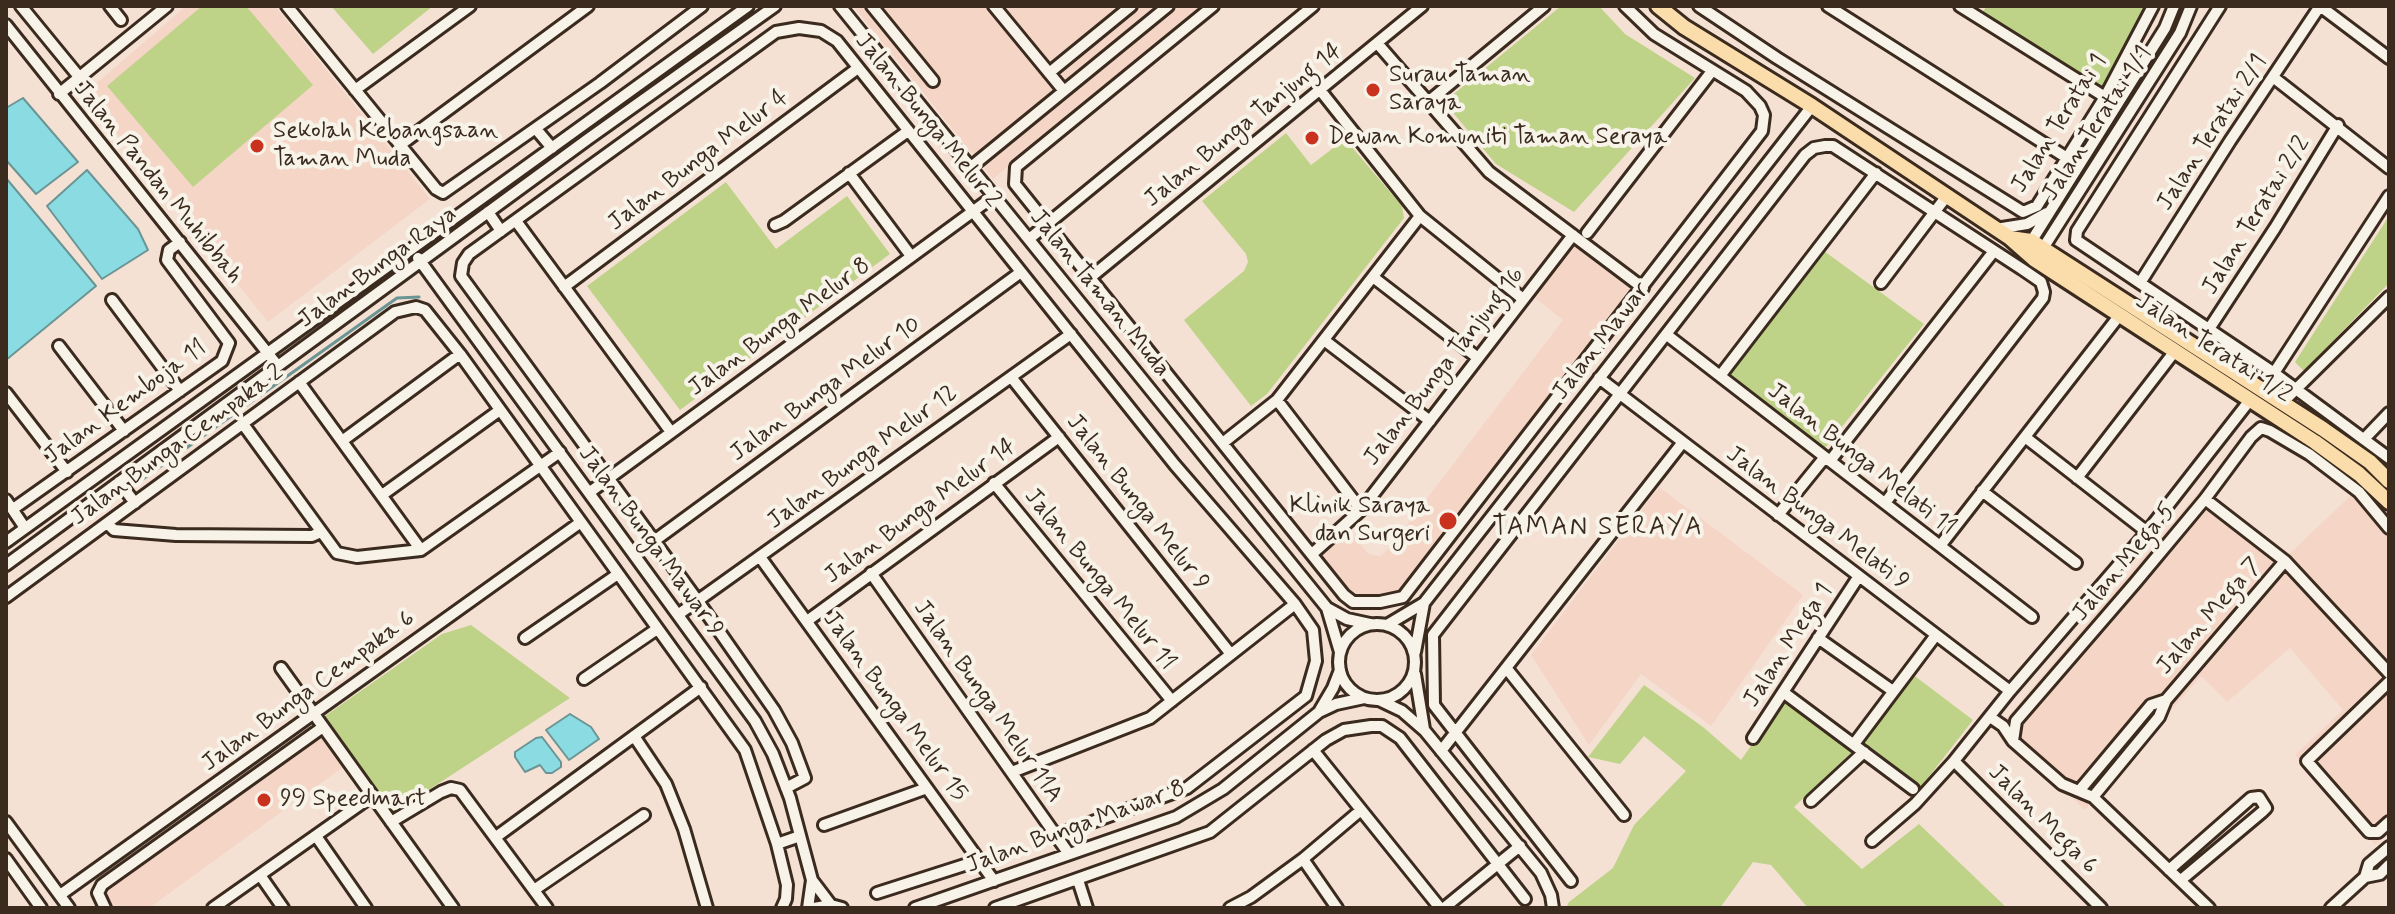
<!DOCTYPE html>
<html>
<head>
<meta charset="utf-8">
<style>
	body { margin:0 }
	#map { position:relative; width:2395px; height:914px; overflow:hidden; background:#f5e1d4; font-family:Mynerve,sans-serif }
	canvas { display:block }
	.frame { position:absolute; inset:0; border:8px solid #3b2a1e; pointer-events:none }
</style>
</head>
<body>
<div id="map">
<canvas width="2395" height="914"></canvas>
<div class="frame"></div>
</div>
<script>
const g = document.querySelector('canvas').getContext('2d');
g.lineJoin = 'round';
function fillPath(path, color) { g.fillStyle = color; g.fill(path, 'evenodd'); }
const poly = rows => new Path2D(rows.map(r => 'M' + r).join(''));
function trace(path, color, width, dash) { g.strokeStyle = color; g.lineWidth = width; g.lineCap = dash ? 'butt' : 'round'; g.setLineDash(dash || []); g.stroke(path); }
function write(font, color, halo, rows, align = 'center') {
  g.font = font + ' Mynerve,sans-serif'; g.lineWidth = 8; g.setLineDash([]); g.textBaseline = 'middle'; g.strokeStyle = halo; g.fillStyle = color; for (const [text, x, y, turn = 0] of rows) {
    g.save(); g.translate(x, y); g.rotate((+turn || 0) * Math.PI / 180); g.textAlign = isNaN(turn) ? turn : align; if (halo) g.strokeText(text, 0, 0); g.fillText(text, 0, 0); g.restore();
  }
}
fillPath(poly([
	[186,6,275,6,430,199,268,322,84,94],
	[853,6,1200,6,993,179],
	[1573,241,1637,288,1402,593,1387,598,1352,598,1317,554,1347,530,1369,554,1381,556,1390,547,1563,320,1531,295],
	[2362,485,2389,516,2389,832,2375,845,2295,755,2343,710,2290,648,2227,702,2201,676,2085,810,1999,727,2202,488,2289,554],
	[1659,487,1803,595,1711,726,1641,674,1589,745,1531,655],
	[322,732,346,765,149,908,110,908,104,899,105,888]
]), '#f4d5c6');
fillPath(poly([
	[202,6,246,6,313,85,193,187,107,86],
	[331,6,433,6,373,54],
	[1561,6,1599,6,1625,34,1695,78,1574,212,1496,164,1444,102],
	[1987,6,2149,6,2104,90,1981,14],
	[1286,133,1311,165,1345,139,1402,206,1404,218,1267,394,1251,406,1184,320,1244,271,1248,262,1246,254,1202,201],
	[726,182,776,249,847,196,890,254,680,410,587,286],
	[2389,216,2389,283,2304,371,2295,362],
	[1824,251,1924,324,1821,453,1727,377],
	[471,625,570,698,393,813,325,716,442,634],
	[1912,674,1973,720,1920,788,1861,742],
	[1644,685,1703,727,1741,760,1782,701,1852,752,1794,807,1862,869,1919,824,2007,908,1808,908,1771,865,1753,862,1720,908,1566,908,1569,902,1613,868,1634,825,1686,771,1644,736,1620,764,1588,757]
]), '#bed388');
const water = poly([
	[23,98,78,162,36,194,6,160,6,108,23,98],
	[87,170,138,229,148,250,102,279,47,206,87,170],
	[6,178,96,286,6,360,6,178],
	[570,714,591,727,599,739,569,760,546,730,570,714],
	[542,737,561,762,561,767,552,773,546,773,540,765,525,772,515,757,515,752,536,738,542,737]
]);
fillPath(water, '#8bdce2');
trace(water, '#6b9594', 2);
trace(poly([
	[2096,291,2315,432],
	[2327,441,2357,462],
	[140,481,397,298,419,297]
]), '#6b9594', 3);
const minor = poly([
	[21,6,80,78],
	[110,6,121,20],
	[287,6,436,189,443,193,600,83,702,6],
	[840,6,1327,608,1347,619,1370,624],
	[872,6,933,81],
	[994,6,1064,91],
	[1213,6,1016,167,1015,184,1344,595,1353,602,1380,602,1403,597,1762,131,1764,115,1760,106,1746,91,1654,34,1625,6],
	[1699,6,1777,58,2023,212,2037,206,2067,158,2105,97,2153,6],
	[1828,6,2067,158],
	[1960,6,2105,97],
	[2220,6,2077,231,2076,240,2274,373,2389,458],
	[2320,6,2389,58],
	[6,25,278,366],
	[1377,43,1489,172,1643,288],
	[1049,73,1131,6],
	[2273,77,2389,168],
	[355,90,470,6],
	[1320,90,1420,216,1523,299],
	[59,94,167,6],
	[1428,102,1544,6],
	[536,129,552,148],
	[400,145,588,6],
	[971,167,1168,6],
	[849,173,911,256],
	[488,212,501,231],
	[516,221,671,432],
	[775,225,784,221,908,131],
	[1996,229,2027,224,2047,213],
	[1587,233,1712,71],
	[1029,239,1313,6],
	[2029,245,2165,28,2174,6],
	[2040,253,2180,33,2191,6],
	[418,258,755,721,773,754,790,798,812,880,831,905],
	[1091,277,1422,6],
	[1373,277,1478,358],
	[1881,283,1946,197],
	[2140,283,2230,141,2320,6],
	[564,287,858,68],
	[112,300,180,391],
	[2209,329,2275,228,2338,125],
	[1667,335,2032,617],
	[1324,340,1430,421],
	[59,346,124,431],
	[2274,373,2389,196],
	[1720,376,1876,173],
	[1011,377,1230,653],
	[1599,378,2010,691],
	[299,382,421,550],
	[6,393,67,472],
	[1277,400,1361,510],
	[2282,403,2389,297],
	[243,424,337,553,357,557,421,550,560,452],
	[2025,437,2147,532],
	[2365,438,2389,413],
	[342,441,460,354],
	[1224,442,1277,400,1420,216],
	[1830,461,1994,251],
	[2077,478,2175,351],
	[119,482,135,503],
	[994,483,1172,701],
	[1982,491,2076,563],
	[590,492,994,196],
	[382,495,500,410],
	[2205,499,2285,561,2389,673],
	[6,500,25,528],
	[13,509,222,361,229,343,167,260,169,250,180,242],
	[1778,515,1825,457],
	[108,524,114,530,176,535,312,536,321,532],
	[654,541,1021,272],
	[6,542,748,6],
	[1940,546,2119,316],
	[1312,554,1361,510,1573,235],
	[760,557,994,881],
	[6,565,588,139,775,6],
	[871,573,1069,854],
	[6,597,395,312,416,307,425,310,460,354,745,750,777,844,787,885,786,899,782,908],
	[1327,608,1340,652],
	[679,614,1071,334],
	[807,621,1059,437],
	'1339 662a38 38 0 1 1 76 0a38 38 0 1 1-76 0Z',
	[1387,625,1424,603,1812,106],
	[525,638,618,574],
	[1818,638,1893,691],
	[1415,652,1424,603],
	[281,668,453,908],
	[1507,669,1624,815],
	[1415,674,1424,729],
	[584,679,657,629],
	[2389,682,2307,761,2369,832,2378,832,2389,822],
	[1783,692,1913,789],
	[1379,700,1402,711,1425,731,1541,873,1551,895,1553,908],
	[1320,710,1333,688,1340,670],
	[1990,717,2003,726,2013,741,2062,784,2093,797,2209,908],
	[634,736,666,784,684,829,707,908],
	[1753,738,1859,576],
	[2013,741,2016,721,2135,583,2205,499,2251,437,2261,428,2270,431,2309,454,2359,492,2389,528],
	[1854,744,1936,635],
	[1313,750,1440,908],
	[1441,751,1683,442],
	[1954,761,2101,908],
	[1012,772,1150,718,1295,604],
	[786,788,805,778,792,743,774,710,698,601,461,276,463,263,469,254,776,32,799,28,821,31,837,41,1175,465,1295,604,1313,630,1316,661,1306,696,1187,788,1056,835],
	[2079,791,2151,705,2166,700],
	[2093,797,2159,717,2166,700,2285,561],
	[1811,801,1864,752],
	[6,822,69,908],
	[391,822,441,792,451,788,460,790,547,908],
	[824,825,927,788],
	[316,836,366,908],
	[496,837,701,687],
	[1872,841,1915,804,1954,761,2010,691,2147,532,2250,400],
	[777,844,800,836],
	[6,859,41,908],
	[1303,859,1337,908],
	[2169,870,2251,798,2259,797,2266,808,2262,812,2181,880],
	[260,875,283,908],
	[2365,877,2369,864,2389,847],
	[1078,880,1087,908],
	[1571,881,1434,705,1433,635,1805,155,1814,148,1825,146,1833,146,2022,269,2041,282,2044,292,2043,298,1885,503],
	[534,890,644,815],
	[877,893,980,860],
	[60,895,581,522],
	[105,908,98,893,102,885,323,727],
	[213,908,372,796],
	[808,908,812,880],
	[814,908,831,905,842,908],
	[915,908,1176,817,1223,789,1319,712,1336,704,1364,698],
	[995,908,1210,832,1326,740,1344,730,1371,726,1382,726,1400,738,1525,899],
	[1230,908,1251,897,1303,859,1361,810],
	[1444,908,1520,846],
	[2331,908,2365,877,2380,874,2389,865]
]);
const major = poly([
	[1658,6,1684,27,1812,106,2010,238,2035,260,2315,442,2359,474,2389,502],
	[2010,238,2031,241,2323,429,2370,462,2389,481]
]);
trace(minor, '#3b2a1e', 16);
trace(major, '#3b2a1e', 20);
trace(minor, '#f7f3e8', 10);
trace(major, '#fbddab', 14);
for (const [x, y, r, color] of [
	[1373,90,8,"#c8321e"],
	[1312,138,8,"#c8321e"],
	[257,146,8,"#c8321e"],
	[1448,521,10,"#c8321e"],
	[264,800,8,"#c8321e"]
]) { const dot = new Path2D(); dot.arc(x, y, r, 0, 2 * Math.PI); g.fillStyle = color; g.fill(dot); trace(dot, '#f7f3e8', 3); }
write('24px', '#3b2a1e', '#f7f3e8', [
	["Surau Taman",1389,76],
	["Saraya",1389,104],
	["Sekolah Kebangsaan",273,132],
	["Taman Muda",273,160],
	["Dewan Komuniti Taman Seraya",1328,138],
	["Klinik Saraya",1430,507,"right"],
	["dan Surgeri",1430,535,"right"],
	["99 Speedmart",280,800]
], 'left');
write('24px', '#3b2a1e', '#f7f3e8', [
	["Jalan Bunga Melur 2",927,121,51],
	["Jalan Teratai 1",2060,124,-58],
	["Jalan Teratai 1/1",2098,124,-57],
	["Jalan Bunga Tanjung 14",1244,126,-39],
	["Jalan Teratai 2/1",2213,133,-57],
	["Jalan Bunga Melur 4",699,161,-37],
	["Jalan Pandan Muhibbah",157,183,51],
	["Jalan Teratai 2/2",2257,216,-58],
	["Jalan Bunga Raya",378,268,-36],
	["Jalan Taman Muda",1099,294,51],
	["Jalan Bunga Melur 8",780,328,-36],
	["Jalan Mawar",1602,342,-52],
	["Jalan Teratai 1/2",2213,349,33],
	["Jalan Bunga Tanjung 16",1445,367,-52],
	["Jalan Bunga Melur 10",826,390,-36],
	["Jalan Kemboja 11",126,403,-36],
	["Jalan Bunga Cempaka 2",178,446,-36],
	["Jalan Bunga Melur 12",863,458,-36],
	["Jalan Bunga Melati 11",1861,460,38],
	["Jalan Bunga Melur 9",1137,503,52],
	["Jalan Bunga Melur 14",921,512,-36],
	["Jalan Bunga Melati 9",1817,519,37],
	["Jalan Bunga Mawar 9",650,542,54],
	["Jalan Mega 5",2125,563,-50],
	["Jalan Bunga Melur 11",1099,580,51],
	["Jalan Mega 7",2210,617,-49],
	["Jalan Mega 1",1789,646,-57],
	["Jalan Bunga Cempaka 6",309,692,-36],
	["Jalan Bunga Melur 11A",987,702,55],
	["Jalan Bunga Melur 15",894,707,54],
	["Jalan Mega 6",2042,820,45],
	["Jalan Bunga Mawar 8",1076,828,-20]
]);
g.letterSpacing = '2px';
write('26px', '#3b2a1e', '#f7f3e8', [
	["TAMAN SERAYA",1598,529]
]);
g.letterSpacing = '0px';
</script>
</body>
</html>
